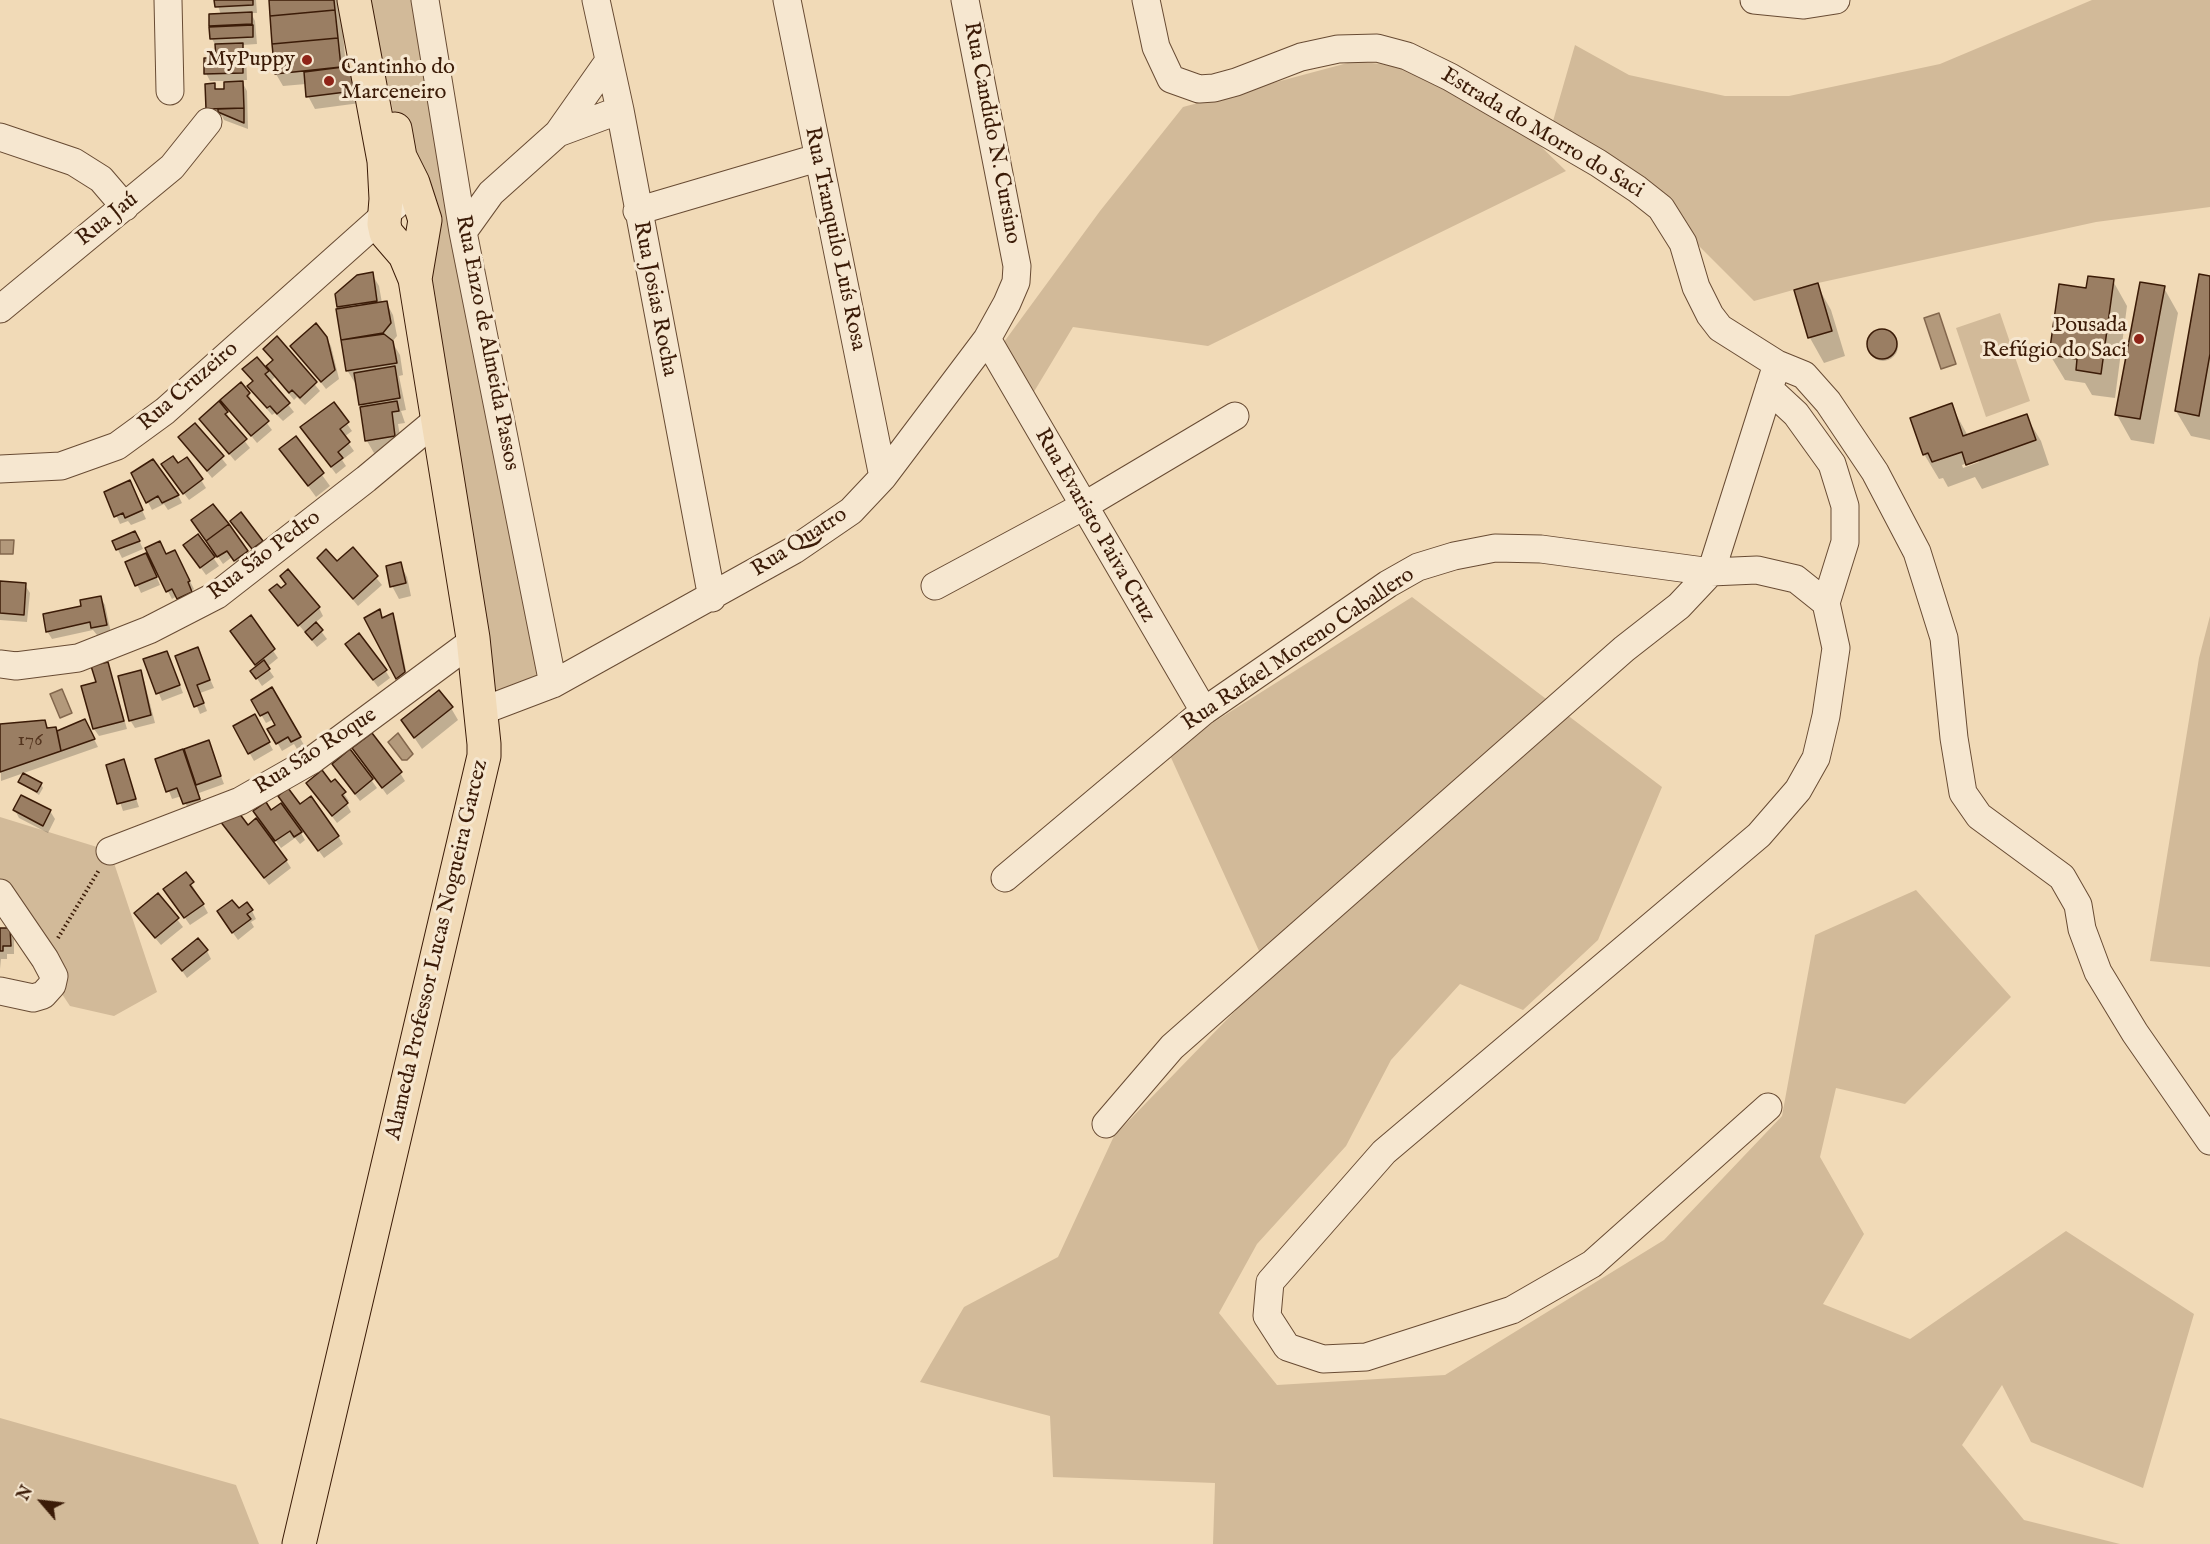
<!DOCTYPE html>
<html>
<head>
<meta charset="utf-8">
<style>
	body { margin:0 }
	#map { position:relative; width:2210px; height:1544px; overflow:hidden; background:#f1dab7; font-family:"IM FELL English",serif }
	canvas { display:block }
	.north { position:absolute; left:12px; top:1472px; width:60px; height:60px; -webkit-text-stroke:4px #f6e7d0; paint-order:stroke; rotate:298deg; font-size:16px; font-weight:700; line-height:24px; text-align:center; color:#3b1b07 }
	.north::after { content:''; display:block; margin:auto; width:21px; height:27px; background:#3b1b07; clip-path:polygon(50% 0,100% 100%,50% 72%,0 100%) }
</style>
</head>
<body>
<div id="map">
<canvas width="2210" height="1544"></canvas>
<div class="north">N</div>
</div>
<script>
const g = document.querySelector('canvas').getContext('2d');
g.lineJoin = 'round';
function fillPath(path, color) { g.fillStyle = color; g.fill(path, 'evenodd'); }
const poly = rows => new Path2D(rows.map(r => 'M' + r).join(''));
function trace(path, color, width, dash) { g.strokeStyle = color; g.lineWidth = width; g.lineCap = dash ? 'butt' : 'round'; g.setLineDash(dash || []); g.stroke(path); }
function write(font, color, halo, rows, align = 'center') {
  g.font = font + ' "IM FELL English",serif'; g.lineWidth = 6; g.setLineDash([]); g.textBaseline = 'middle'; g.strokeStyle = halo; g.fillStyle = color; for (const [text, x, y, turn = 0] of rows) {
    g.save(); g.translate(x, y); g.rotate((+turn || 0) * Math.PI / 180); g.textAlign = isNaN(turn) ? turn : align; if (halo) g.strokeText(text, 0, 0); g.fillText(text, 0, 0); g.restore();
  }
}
fillPath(poly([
	[370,0,423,0,546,682,486,707,408,184],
	[2092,0,2210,0,2210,207,2096,222,1818,283,1754,301,1661,208,1549,135,1575,45,1629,75,1725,96,1789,96,1940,64],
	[1355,61,1413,68,1523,129,1566,171,1208,346,1073,327,1032,395,1004,342,1100,211,1183,107],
	[2000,313,2030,401,1986,417,1956,328],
	[1412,597,1662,787,1598,940,1523,1010,1460,984,1391,1060,1346,1146,1257,1244,1219,1313,1277,1385,1445,1375,1664,1240,1782,1116,1815,935,1916,890,2011,997,1905,1104,1836,1088,1820,1157,1864,1234,1823,1304,1910,1339,2066,1231,2194,1314,2143,1488,2031,1442,2002,1385,1962,1445,2024,1520,2120,1544,1213,1544,1215,1483,1053,1477,1050,1416,920,1382,964,1307,1058,1257,1114,1136,1270,975,1168,751],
	[2210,616,2210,967,2150,961,2199,658],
	[0,817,110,851,157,992,114,1016,70,1006,0,901],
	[0,1418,236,1485,259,1544,0,1544]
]), '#d2ba99');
const water = poly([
	[1939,313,1956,364,1941,369,1924,318,1939,313],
	[0,540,14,540,13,554,0,554,0,540],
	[62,689,72,713,60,718,50,694,62,689],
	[398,733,413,754,407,760,402,760,388,742,398,733]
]);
fillPath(water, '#b3997b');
trace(water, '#83674d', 1.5);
fillPath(poly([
	[216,0,256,0,257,13,251,13,255,21,257,44,242,45,246,53,247,80,241,80,247,91,248,129,224,120,222,116,212,117,207,109,214,85,217,91,225,91,225,81,210,81,206,73,217,59,216,46,212,39,210,15,221,15],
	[270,0,340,0,346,68,360,103,315,109,308,96,306,84,283,86,276,74],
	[372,274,379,286,382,303,386,302,393,315,397,336,392,342,400,355,403,375,399,376,406,410,401,411,405,423,398,424,402,448,374,453,367,441,357,382,355,383,347,370,337,294],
	[2210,278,2210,440,2191,436,2176,411],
	[2113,281,2127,306,2115,398,2092,395,2085,383,2065,380,2050,355,2088,290],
	[1817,285,1831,310,1845,356,1824,363,1810,338,1796,291],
	[2164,288,2178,313,2154,444,2131,440,2117,415],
	'1868 346a15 15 0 1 1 30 0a15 15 0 1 1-30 0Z',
	[277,338,320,391,305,405,297,397,294,400,275,377,270,382,294,412,283,421,275,413,272,415,254,394,249,386,253,382,244,370,265,369,273,361,265,349],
	[326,338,331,346,339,379,326,389,292,346],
	[249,394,252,403,272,430,257,443,222,400],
	[333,404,352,431,344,437,354,451,342,460,346,466,336,474,307,435],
	[1951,405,1968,436,2026,416,2041,441,2049,465,1982,489,1975,477,1948,487,1943,478,1939,479,1924,454],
	[1979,459,1979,462,1963,468,1962,465],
	[227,413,230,422,250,448,235,461,201,419],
	[195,425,227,465,212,478,180,437],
	[295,438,330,486,316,497,281,449],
	[133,473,178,495,182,503,168,510,164,504,152,510],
	[168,473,201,480,206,488,189,500],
	[133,490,146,519,131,525,128,521,120,524,106,492],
	[213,506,252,560,240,568,232,557,223,564,193,521],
	[198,536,219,566,206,575,190,553],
	[139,540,143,549,122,558,114,542],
	[353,549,382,585,358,606,319,558,337,564],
	[149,553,179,560,194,589,191,591,196,600,183,607,177,596,172,599,154,565,152,566,160,585,141,593,127,563],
	[400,564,407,577,411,596,399,599,392,586],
	[282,576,319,608,323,616,315,623,327,639,317,647,271,591,280,591,287,585],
	[0,583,25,585,30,593,27,622,0,620],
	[100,597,105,605,111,633,97,635,93,630,52,639,47,631],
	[379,611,384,619,392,615,396,622,408,680,401,686],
	[250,617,278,658,267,667,274,677,262,686,252,671,257,668,236,639],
	[197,649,214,688,200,693,207,711,200,714,177,657],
	[167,652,183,693,162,701,145,660],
	[352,652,385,670,390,678,378,687],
	[108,663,127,729,99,736,94,729],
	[140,672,144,680,155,723,135,728,130,720],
	[272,689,304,745,297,749,294,744,282,751,270,730,277,725,274,719,266,723,253,701],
	[451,708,458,720,422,749,403,721],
	[254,716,273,750,254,761,235,727],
	[44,721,49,730,56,729,58,732,89,729,98,747,1,781,0,725],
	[208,742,224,784,199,793,203,807,189,811,182,796,172,799,157,760],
	[354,749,400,773,405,781,387,795],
	[350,751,377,788,360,801,338,772],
	[123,761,139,807,123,811,108,766],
	[335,781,349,801,346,803,351,812,337,823,313,791],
	[20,782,41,784,43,788,39,795],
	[284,804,300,806,338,836,343,844,324,858],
	[15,810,50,811,55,819,48,833,19,818],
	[271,812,301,833,305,840,300,844,295,838,281,848,260,819],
	[248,827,286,860,291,868,269,885,226,829],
	[186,874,208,913,190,925,170,897],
	[158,895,183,927,161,945,141,921],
	[252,911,256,919,251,922,254,927,238,940,223,919],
	[0,930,9,930,14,938,14,954,7,954,7,959,1,959,0,969],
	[207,951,211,959,187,978,174,959]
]), '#0003');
const building = poly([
	[214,0,253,0,253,5,215,7,214,0],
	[269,0,334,0,335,10,270,16,269,0],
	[335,10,338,38,272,44,270,16,335,10],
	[252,12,252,24,209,26,209,14,252,12],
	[253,25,253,37,210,39,209,27,253,25],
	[338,38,341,67,275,74,272,44,338,38],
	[243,43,243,73,204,74,204,58,216,58,215,44,243,43],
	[351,66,354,91,306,97,304,72,351,66],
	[243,81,244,108,206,109,205,84,215,83,215,89,224,89,224,82,243,81],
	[244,108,244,123,218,112,218,109,244,108],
	[373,272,377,301,337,307,335,294,357,275,373,272],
	[2199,274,2210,276,2210,354,2199,416,2175,411,2199,274],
	[2088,276,2114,279,2101,374,2076,370,2077,359,2049,355,2059,284,2086,288,2088,276],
	[2140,282,2165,286,2140,419,2115,415,2140,282],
	[1818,283,1832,331,1808,338,1794,290,1818,283],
	[387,301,391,323,383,333,341,340,336,309,387,301],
	[316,323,327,337,335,370,321,382,290,346,316,323],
	'1867 344a15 15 0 1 1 30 0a15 15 0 1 1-30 0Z',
	[384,334,393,341,397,363,346,371,341,340,384,334],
	[277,336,317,382,300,398,292,390,289,393,266,366,273,360,263,349,277,336],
	[257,357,269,371,265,374,290,403,277,414,270,406,267,408,247,386,253,381,242,369,257,357],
	[395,366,400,398,359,405,354,373,395,366],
	[241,382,250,393,247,396,269,421,251,436,220,400,241,382],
	[219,401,228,412,225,414,247,439,229,454,199,419,219,401],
	[397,401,399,411,392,412,395,436,365,441,360,407,397,401],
	[334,402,349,422,340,429,350,442,338,452,343,458,331,467,300,427,334,402],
	[1952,403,1963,436,2027,414,2036,440,1966,465,1962,452,1932,462,1928,453,1923,455,1910,418,1952,403],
	[195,423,224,456,207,471,178,437,195,423],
	[296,436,324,473,308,486,279,449,296,436],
	[173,456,178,463,187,457,203,479,183,494,161,464,173,456],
	[153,459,179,495,162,503,158,496,146,503,131,473,153,459],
	[130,480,143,510,125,518,123,513,114,517,104,492,130,480],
	[213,504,229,524,206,541,191,520,213,504],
	[241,512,263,541,252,549,230,521,241,512],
	[229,524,248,551,234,561,227,551,217,557,206,541,229,524],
	[135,531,140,541,116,550,112,541,135,531],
	[198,534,215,557,200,568,183,545,198,534],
	[160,541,166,554,175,550,190,581,188,582,192,592,177,599,172,589,166,592,145,548,160,541],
	[353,547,378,576,353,599,317,558,326,549,337,561,353,547],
	[146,553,157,577,135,586,125,562,146,553],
	[401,562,406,583,390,587,386,566,401,562],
	[288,569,320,607,298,626,269,590,277,584,281,588,286,584,280,576,288,569],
	[0,581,26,583,24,615,0,613,0,581],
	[101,596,107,625,91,628,90,622,46,632,43,614,81,606,80,600,101,596],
	[380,609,382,618,393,613,405,672,396,679,364,618,380,609],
	[251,615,275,649,255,665,230,631,251,615],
	[316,622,323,630,312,640,305,632,316,622],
	[359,633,387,670,373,680,345,644,359,633],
	[198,647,210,680,197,685,204,703,194,707,175,656,198,647],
	[167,651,180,685,156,694,143,659,167,651],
	[264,660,270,669,256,679,250,671,264,660],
	[108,662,124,721,93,729,81,686,96,682,91,666,108,662],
	[141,670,151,715,129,721,118,676,141,670],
	[272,687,301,737,291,742,288,737,276,744,267,729,275,725,268,712,260,716,251,700,272,687],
	[439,690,453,707,414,738,401,720,439,690],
	[255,714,270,742,248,754,233,726,255,714],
	[85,719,95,739,61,751,57,731,85,719],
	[45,720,47,728,56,727,61,751,0,772,0,724,45,720],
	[372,733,402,772,382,788,352,748,372,733],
	[209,740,221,776,196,785,184,749,209,740],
	[183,749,200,799,183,804,177,788,166,792,155,759,183,749],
	[350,749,373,779,355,794,332,764,350,749],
	[124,759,136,799,117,804,106,765,124,759],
	[322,770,331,782,335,779,346,792,342,795,348,803,332,816,306,783,322,770],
	[23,773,42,783,37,792,18,782,23,773],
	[288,788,300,804,311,796,339,836,318,851,278,796,288,788],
	[21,795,51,810,43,826,13,810,21,795],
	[266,802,271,810,281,803,302,832,294,837,290,831,275,841,253,811,266,802],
	[239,813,248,825,256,818,287,860,264,878,220,821,239,813],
	[186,872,194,882,190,885,204,904,184,918,163,889,186,872],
	[158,893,179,918,155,938,134,913,158,893],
	[232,900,239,908,247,902,253,910,247,914,251,919,232,933,217,911,232,900],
	[0,928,10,928,11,946,3,946,3,951,0,951,0,928],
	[198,938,208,950,182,971,172,959,198,938]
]);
fillPath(building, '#9a7e63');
trace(building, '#3b1b07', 1.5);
const minor = poly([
	[168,0,170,91],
	[425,0,463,232,553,684],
	[596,0,620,110,712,598],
	[787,0,883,477],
	[1146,0,1156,47,1171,79,1199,89,1214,88,1236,82,1301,57,1338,49,1377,48,1407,56,1450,77,1598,163,1637,189,1661,208,1683,243,1696,287,1710,315,1720,328,1777,364,1804,375,1828,402,1875,472,1917,552,1944,638,1954,738,1963,793,1979,816,2062,877,2078,905,2082,929,2098,972,2135,1033,2210,1141],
	[1754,0,1804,5,1836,0],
	[558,133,620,110],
	[0,137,74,162,101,179,125,207],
	[637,211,817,158],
	[463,232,491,193,558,133,608,62],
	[0,309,172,167,208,122],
	[987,339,1204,711],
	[1769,389,1796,414,1832,464,1845,506,1845,542,1826,603],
	[0,469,61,466,117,446,165,411,397,204],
	[935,586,1082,507,1235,416],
	[0,664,16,666,78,658,149,630,217,595,366,479,438,419],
	[482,711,553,684,794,550,851,511,883,477,987,339,1007,303,1016,282,1017,266,965,0],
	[110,851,240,801,312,760,473,641],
	[1005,878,1204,711,1388,584,1418,567,1454,556,1495,548,1541,549,1711,572,1757,570,1796,579,1826,603,1836,648,1826,716,1816,758,1798,790,1759,835,1384,1152,1270,1282,1267,1316,1287,1347,1323,1359,1366,1357,1512,1310,1592,1264,1768,1107],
	[0,893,45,959,54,976,52,985,43,995,33,998,0,991],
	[1106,1124,1172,1047,1624,649,1679,606,1711,572,1777,364]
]);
const major = poly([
	[395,129,400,157,413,183,425,220,415,279],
	[299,1544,484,756,484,744,473,638,415,279,405,255,386,233,384,224,386,199,384,161,354,0]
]);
trace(minor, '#684b33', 29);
trace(major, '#3b1b07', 35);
trace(poly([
	[58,938,99,870]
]), '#3b1b07', 4, [1.5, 3]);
trace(minor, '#f6e7d0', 27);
trace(major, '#f1dab7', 33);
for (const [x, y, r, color] of [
	[307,60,6,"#8f2418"],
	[329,81,6,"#8f2418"],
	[2139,339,6,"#8f2418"]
]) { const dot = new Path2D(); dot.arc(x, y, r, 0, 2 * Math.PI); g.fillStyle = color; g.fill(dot); trace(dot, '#f6e7d0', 2); }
write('20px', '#53341e', null, [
	["176",30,741]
]);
write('22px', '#3b1b07', '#f6e7d0', [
	["MyPuppy",295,60],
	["Cantinho do",341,68,"left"],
	["Marceneiro",341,93,"left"],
	["Pousada",2127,326],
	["Refúgio do Saci",2127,351]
], 'right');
write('22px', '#3b1b07', '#f6e7d0', [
	["Rua Candido N. Cursino",991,133,79],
	["Estrada do Morro do Saci",1542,134,31],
	["Rua Jaú",108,220,-39],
	["Rua Tranquilo Luís Rosa",834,239,78],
	["Rua Josias Rocha",654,299,79],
	["Rua Enzo de Almeida Passos",486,343,79],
	["Rua Cruzeiro",189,387,-41],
	["Rua Evaristo Paiva Cruz",1094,526,60],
	["Rua Quatro",800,543,-33],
	["Rua São Pedro",265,556,-37],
	["Rua Rafael Moreno Caballero",1299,650,-34],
	["Rua São Roque",316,752,-33],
	["Alameda Professor Lucas Nogueira Garcez",438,950,-77]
]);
</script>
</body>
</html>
